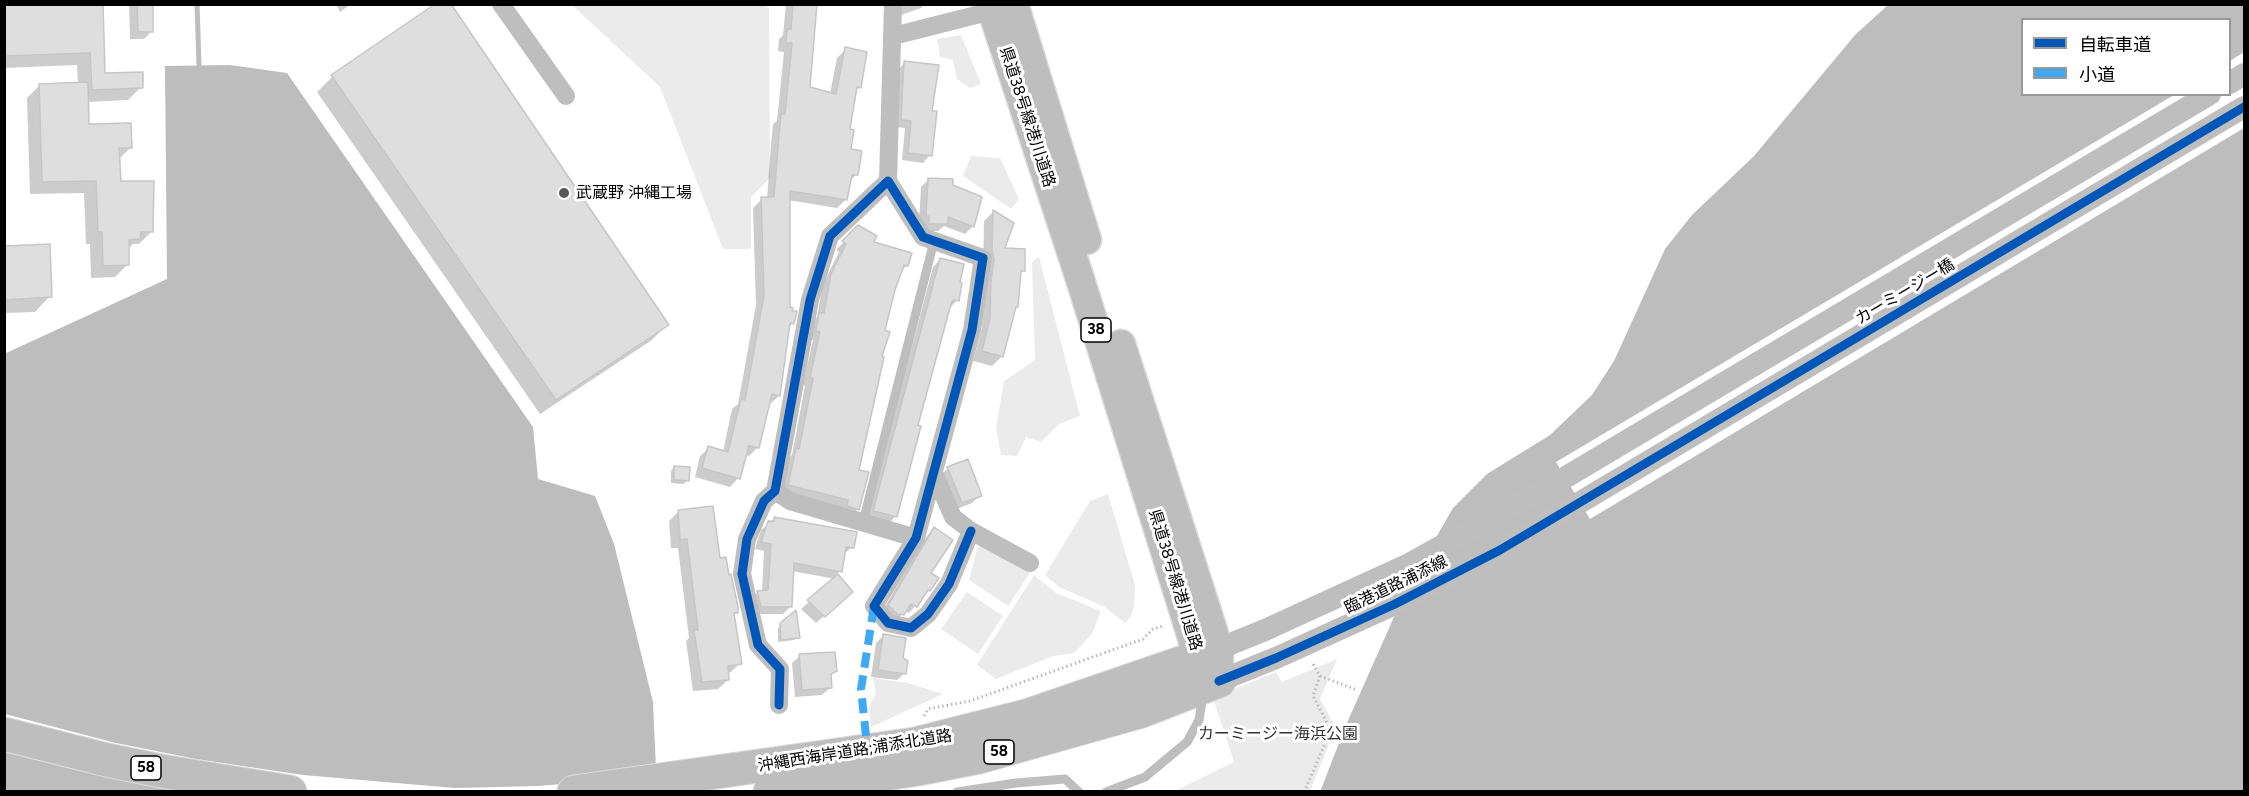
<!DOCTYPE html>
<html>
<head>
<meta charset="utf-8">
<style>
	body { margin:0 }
	#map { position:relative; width:2249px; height:796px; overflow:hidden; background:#fff; font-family:Figtree,"Noto Sans JP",sans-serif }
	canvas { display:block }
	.frame { position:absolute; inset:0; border:6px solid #000; pointer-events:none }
	.legend { position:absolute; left:2021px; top:18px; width:210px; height:78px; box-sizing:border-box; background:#fff; border:2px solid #999; margin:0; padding:8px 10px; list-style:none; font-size:18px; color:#000 }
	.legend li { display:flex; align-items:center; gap:12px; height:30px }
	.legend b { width:30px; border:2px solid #999 }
</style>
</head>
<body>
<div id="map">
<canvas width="2249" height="796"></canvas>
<div class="frame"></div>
<ul class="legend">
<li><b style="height:8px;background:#0057b8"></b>自転車道</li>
<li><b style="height:8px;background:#3fa9f5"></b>小道</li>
</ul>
</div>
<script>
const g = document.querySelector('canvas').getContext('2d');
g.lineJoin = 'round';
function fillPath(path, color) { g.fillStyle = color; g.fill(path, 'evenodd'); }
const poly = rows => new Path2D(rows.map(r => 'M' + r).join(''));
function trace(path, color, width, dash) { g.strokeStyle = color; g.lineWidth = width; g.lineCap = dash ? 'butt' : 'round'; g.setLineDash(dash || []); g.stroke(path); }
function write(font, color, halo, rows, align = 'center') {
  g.font = font + ' Figtree,"Noto Sans JP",sans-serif'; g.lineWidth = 6; g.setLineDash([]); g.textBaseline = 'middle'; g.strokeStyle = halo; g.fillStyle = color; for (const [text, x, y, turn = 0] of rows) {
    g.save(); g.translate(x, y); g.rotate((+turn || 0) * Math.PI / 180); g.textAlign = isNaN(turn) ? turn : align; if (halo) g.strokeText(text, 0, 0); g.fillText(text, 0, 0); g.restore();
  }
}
fillPath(poly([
	[764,5,769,8,770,178,751,197,751,249,723,249,660,87,572,5],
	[961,35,981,84,970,88,957,79,953,60,940,57,937,39],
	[971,156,1000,158,1019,199,1011,209,963,176],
	[1039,257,1080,416,1059,424,1041,442,1026,437,1017,456,1001,455,996,427,1004,381,1035,360,1032,262],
	[1108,494,1135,585,1134,607,1131,616,1125,623,1103,606,1059,587,1045,575,1090,501],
	[979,543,1030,573,1008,606,969,580],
	[1034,575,1056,593,1101,611,1092,634,1074,653,1053,656,996,679,977,665],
	[967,592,1003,616,978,654,941,629],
	[1337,659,1320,699,1336,728,1310,791,1173,792,1234,762,1213,698,1276,672,1282,682],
	[873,678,908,683,943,694,871,727,869,707,876,693]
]), '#ebebeb');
fillPath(poly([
	[1888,5,2244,5,2244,791,1320,792,1346,725,1406,590,1453,508,1487,474,1550,435,1592,395,1614,361,1665,249,1692,215,1754,156,1855,35],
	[2022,20,2230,20,2230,94,2022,94],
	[230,65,287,73,533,427,538,479,595,496,614,544,653,702,657,791,5,791,4,354,167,279,165,66]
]), '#bdbdbd');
fillPath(poly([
	[2244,52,2244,128,1590,519,1556,462,2174,95,2230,94,2230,61],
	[5,714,116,743,196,759,303,775,455,788,538,786,597,781,660,792,176,791,88,773,4,752]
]), '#fff');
fillPath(poly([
	[4,4,102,4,103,74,141,87,128,100,87,102,88,126,130,148,118,160,120,182,152,231,139,244,133,244,128,249,128,264,115,277,91,278,90,244,86,244,84,193,30,194,27,98,40,85,78,84,77,65,4,68],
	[129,4,152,4,152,31,144,39,130,39],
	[336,4,351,4,340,12],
	[786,4,816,4,808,88,830,94,837,58,846,49,860,87,854,92,849,131,849,150,857,174,849,182,846,199,837,208,788,200,789,309,793,323,788,328,779,396,770,404,768,404,757,448,749,456,745,455,738,478,730,487,695,477,700,456,709,448,723,452,732,409,738,404,745,366,756,305,753,208,762,199,767,199,771,145,773,124,777,121,784,52,778,51,779,39,783,35],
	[886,4,924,4,921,8,887,20],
	[905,62,930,112,930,155,923,163,902,160,905,128,894,127,898,70],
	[332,77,667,324,652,340,540,414,317,92],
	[929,179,951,186,973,226,965,234,944,226,938,231,922,231,919,223,921,187],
	[993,212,1003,250,1023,270,1019,274,1017,306,1013,310,1002,356,992,366,973,361,982,328,984,221],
	[858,227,871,243,907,265,900,273,883,331,880,357,858,471,858,509,850,517,781,493,789,458,792,455,805,386,803,385,813,340,808,339,811,323,817,317,823,284,839,252,836,250],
	[4,247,50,296,35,312,4,313],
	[941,259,958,283,957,300,950,308,916,426,896,516,888,524,866,519,933,267],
	[674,467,687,480,684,484,671,483,671,471],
	[948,468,980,495,972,503,954,510,941,475],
	[679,511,719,559,727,576,737,612,733,616,740,663,731,672,727,673,728,680,718,689,693,691,686,641,689,638,678,548,671,548,669,521],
	[775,519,852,547,843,555,840,571,836,575,851,592,816,623,801,609,835,579,792,571,790,607,783,614,754,614,751,599,758,592,762,592,764,551,755,549,761,530],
	[934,529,929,590,909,613,905,611,895,622,881,613,927,536],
	[781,625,798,637,794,640,778,642,778,628],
	[883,636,905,673,897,680,871,677,876,643],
	[800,656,835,671,829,676,830,688,822,695,795,697,792,663]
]), '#0003');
trace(poly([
	[197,4,199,65]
]), '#bdbdbd', 5);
const building = poly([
	[4,4,103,4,105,73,143,72,143,88,92,90,90,53,4,56,4,4],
	[137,4,153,4,153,32,138,32,137,4],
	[435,4,451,4,669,325,556,400,331,75,435,4],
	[793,4,817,4,810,87,836,94,845,47,867,52,861,88,857,87,850,129,854,130,851,149,862,151,858,175,852,175,847,200,790,191,790,307,793,308,792,311,797,311,794,324,790,323,780,396,772,394,759,448,749,446,740,479,702,468,708,446,728,452,741,399,745,400,764,295,761,197,774,197,779,135,781,114,785,114,792,43,786,43,787,29,791,29,793,4],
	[904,61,939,65,932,111,937,111,932,156,908,153,911,121,901,120,904,61],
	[88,82,89,124,131,123,132,148,119,148,121,181,154,181,153,232,141,232,140,239,129,240,129,265,103,266,102,232,98,232,96,181,42,182,39,84,88,82],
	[928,178,953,179,953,185,982,197,974,227,948,217,948,224,929,224,929,216,926,216,928,178],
	[993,210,1014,223,1005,248,1025,249,1025,271,1021,271,1018,307,1016,307,1003,357,982,351,990,318,991,281,994,259,992,251,993,210],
	[858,225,877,236,874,242,912,253,908,266,904,265,895,290,885,330,890,332,882,356,884,357,859,470,869,472,859,510,847,506,848,500,788,485,796,448,799,449,813,378,810,377,820,332,816,331,819,313,824,313,831,274,846,244,842,241,858,225],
	[50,244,52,297,4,300,4,246,50,244],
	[940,258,964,264,960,282,962,283,959,301,953,300,951,304,918,425,921,426,897,517,873,511,940,258],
	[968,459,982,496,962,503,947,467,968,459],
	[674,466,690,467,689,481,674,480,674,466],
	[713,506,720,558,726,557,729,575,731,574,738,607,738,613,734,613,742,664,728,666,729,680,702,682,694,630,698,630,687,539,680,540,678,510,713,506],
	[774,517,857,532,854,548,846,547,842,572,794,563,792,607,761,607,757,591,768,590,771,544,761,542,768,521,774,521,774,517],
	[934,527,953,540,931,573,939,578,930,591,928,590,917,607,911,604,904,615,897,614,888,605,934,527],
	[838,574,853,592,825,617,807,600,838,574],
	[796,610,800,638,781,640,780,623,796,610],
	[883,634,906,638,903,658,908,661,906,674,878,670,883,634],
	[835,652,837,671,831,674,832,688,802,690,799,654,835,652]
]);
fillPath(building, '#dedede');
trace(building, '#c6c6c6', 1.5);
const primary = poly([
	[990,4,1081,282,1198,657,1212,673],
	[1014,4,1087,240],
	[1121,344,1219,649,1219,681]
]);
const motorway = poly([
	[4,734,107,760,161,771,290,792],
	[574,792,915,744,1026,716,1198,657],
	[770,792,918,769,979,757,1142,711,1219,681]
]);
trace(primary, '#dbdbdb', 31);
trace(motorway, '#dbdbdb', 35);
trace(poly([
	[1320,676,1357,690],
	[924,716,928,709,970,701,1143,639,1153,629,1163,626],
	[1304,792,1331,730,1313,696,1320,676,1312,662]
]), '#b9b9b9', 3, [1.5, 3]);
trace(poly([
	[863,522,934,241],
	[957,792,1016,783,1065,779,1079,792],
	[1106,792,1145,777,1187,742,1199,720,1203,695]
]), '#bebebe', 9);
trace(poly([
	[501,4,566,96],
	[893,36,992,11],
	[888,181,893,4],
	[934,473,953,517,971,531,1030,563],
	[775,491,790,501,916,538],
	[779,705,780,669,758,645,742,574,747,539,764,501,775,491,810,300,830,236,888,181,923,237,983,258,972,330,916,538,874,606,888,623,911,628,928,614,949,584,971,531]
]), '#bebebe', 18);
trace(poly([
	[2230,83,2244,74],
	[1206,654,1265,630,1407,565,1566,477,2210,94],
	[1219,681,1276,658,1395,604,1500,550,2244,107]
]), '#bebebe', 22);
trace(primary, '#bebebe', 28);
trace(motorway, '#bebebe', 33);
trace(poly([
	[866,736,861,689,874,606]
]), '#3fa9f5', 8, [15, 8]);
trace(poly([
	[1219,681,1276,658,1395,604,1500,550,2244,107],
	[779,705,780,669,758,645,742,574,747,539,764,501,775,491,810,300,830,236,888,181,923,237,983,258,972,330,916,538,874,606,888,623,911,628,928,614,949,584,971,531]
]), '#0057b8', 9);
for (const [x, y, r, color] of [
	[564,193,6,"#595959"]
]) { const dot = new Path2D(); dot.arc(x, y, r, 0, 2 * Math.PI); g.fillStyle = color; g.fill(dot); trace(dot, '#fff', 2); }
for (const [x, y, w] of [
	[1096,330,30],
	[999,752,30],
	[146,768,30]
]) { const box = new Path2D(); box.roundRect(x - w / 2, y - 12, w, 24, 4.5); g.fillStyle = '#fff'; g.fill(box); trace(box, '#000', 1.5); }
write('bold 15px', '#000', null, [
	["38",1096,330],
	["58",999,752],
	["58",146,768]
]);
write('16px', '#000', '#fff', [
	["県道38号線港川道路",1027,117,72],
	["カーミージー橋",1905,292,-31],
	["県道38号線港川道路",1175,580,73],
	["臨港道路浦添線",1396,585,-26],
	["沖縄西海岸道路;浦添北道路",855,751,-9]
]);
write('16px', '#000', '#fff', [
	["武蔵野 沖縄工場",576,193]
], 'left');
write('16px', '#313131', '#fff', [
	["カーミージー海浜公園",1278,734]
]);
</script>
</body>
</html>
